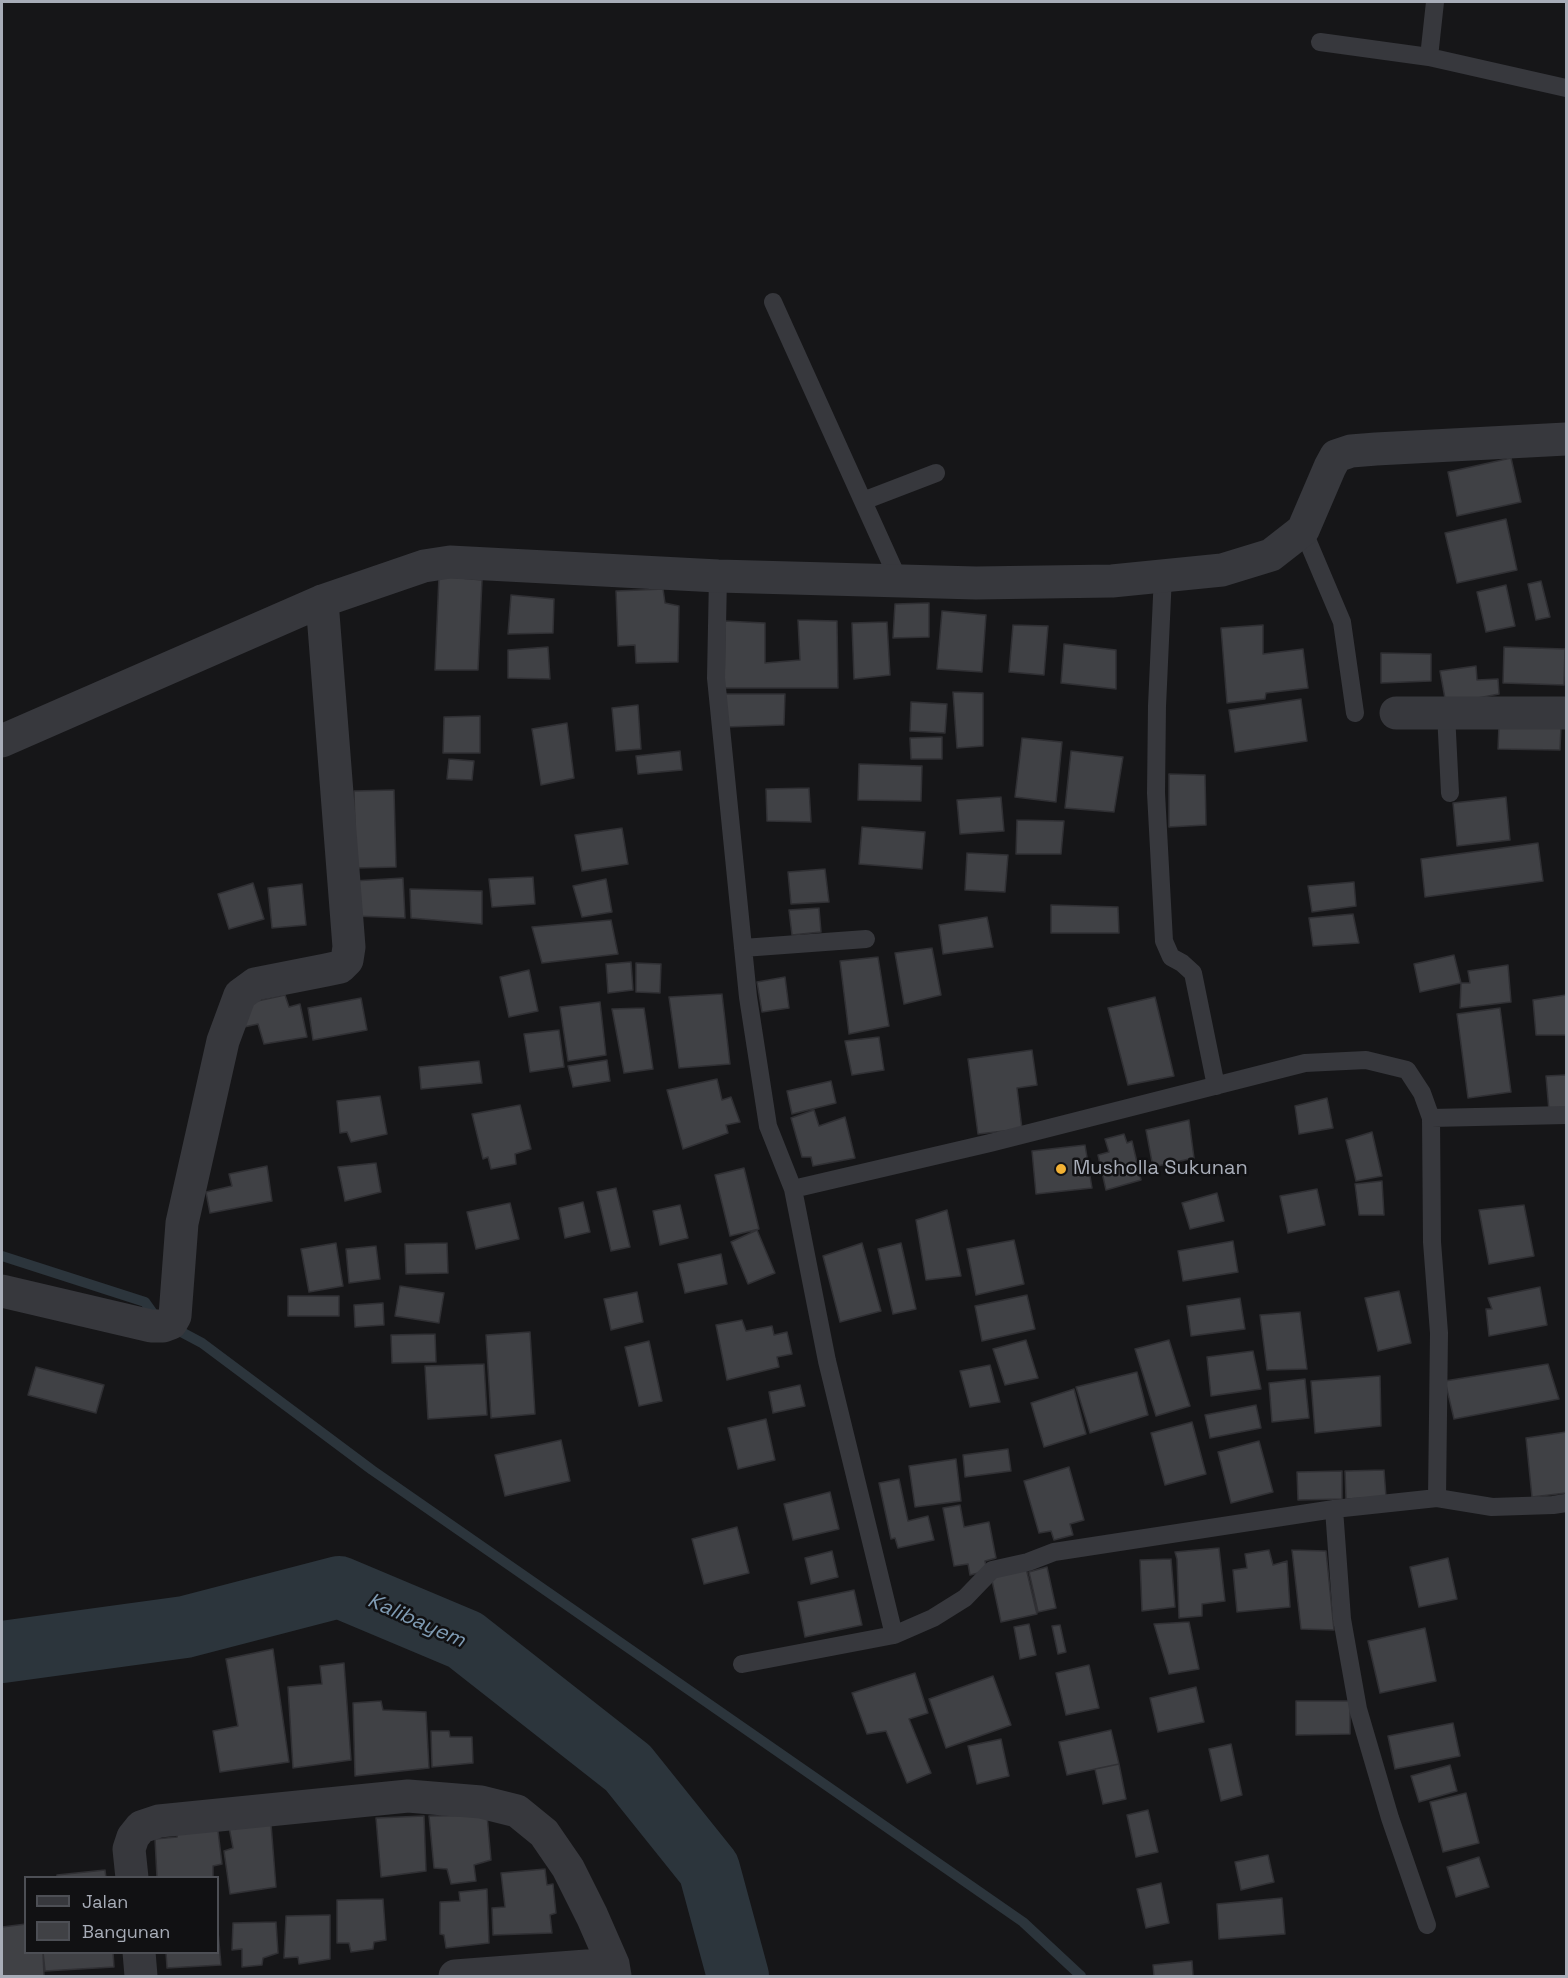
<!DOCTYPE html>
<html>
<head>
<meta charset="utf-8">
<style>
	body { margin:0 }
	#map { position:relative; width:1568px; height:1978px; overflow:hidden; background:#161618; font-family:"Space Grotesk",sans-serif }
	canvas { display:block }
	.frame { position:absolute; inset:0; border:3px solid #a8adb8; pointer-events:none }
	.legend { position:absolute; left:24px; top:1876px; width:195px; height:78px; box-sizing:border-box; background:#111113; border:2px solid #4d4f55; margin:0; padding:8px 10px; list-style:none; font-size:18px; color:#a8adb8 }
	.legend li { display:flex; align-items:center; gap:12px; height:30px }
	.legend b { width:30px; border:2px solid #4d4f55 }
</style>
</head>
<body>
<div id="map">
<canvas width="1568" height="1978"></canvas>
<div class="frame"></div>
<ul class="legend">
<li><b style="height:8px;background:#37383d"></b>Jalan</li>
<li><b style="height:16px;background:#404145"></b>Bangunan</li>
</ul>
</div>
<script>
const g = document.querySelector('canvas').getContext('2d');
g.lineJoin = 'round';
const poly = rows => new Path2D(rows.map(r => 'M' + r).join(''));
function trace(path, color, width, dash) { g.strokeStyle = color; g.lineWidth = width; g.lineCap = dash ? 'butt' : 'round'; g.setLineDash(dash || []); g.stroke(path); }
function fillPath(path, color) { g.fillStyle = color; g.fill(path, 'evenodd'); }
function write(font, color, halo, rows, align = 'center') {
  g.font = font + ' "Space Grotesk",sans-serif'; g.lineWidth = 5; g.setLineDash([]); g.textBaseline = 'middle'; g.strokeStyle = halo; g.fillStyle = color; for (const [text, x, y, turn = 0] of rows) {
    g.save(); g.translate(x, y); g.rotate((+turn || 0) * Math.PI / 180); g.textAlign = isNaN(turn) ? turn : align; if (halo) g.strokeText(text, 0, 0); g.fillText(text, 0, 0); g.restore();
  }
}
trace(poly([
	[2,1256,145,1302,157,1319],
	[170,1326,202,1343,372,1470,1023,1922,1081,1976]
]), '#2c353c', 10);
trace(poly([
	[2,1652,185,1627,339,1587,465,1640,628,1768,709,1869,738,1976]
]), '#2c353c', 62);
const building = poly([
	[1511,458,1521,502,1457,516,1448,472,1511,458],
	[1506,519,1517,570,1457,583,1445,533,1506,519],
	[439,576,482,580,478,670,435,670,439,576],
	[1541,581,1550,617,1536,620,1528,584,1541,581],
	[1506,585,1515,626,1486,632,1477,592,1506,585],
	[663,589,665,603,679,606,678,662,636,663,635,645,618,646,616,591,663,589],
	[511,595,554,599,553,633,508,634,511,595],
	[929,603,929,637,893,638,895,604,929,603],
	[942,611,986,615,982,672,937,669,942,611],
	[798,620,837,621,838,688,724,688,725,621,765,623,765,663,800,660,798,620],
	[887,622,890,675,854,679,852,623,887,622],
	[1013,625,1048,626,1044,675,1009,672,1013,625],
	[1263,625,1263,654,1303,649,1308,688,1266,693,1265,699,1227,703,1221,628,1263,625],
	[1064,644,1116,650,1116,689,1061,683,1064,644],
	[548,647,550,679,508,678,508,650,548,647],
	[1504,647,1565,649,1564,685,1503,683,1504,647],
	[1381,653,1431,654,1431,681,1381,683,1381,653],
	[1476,666,1477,680,1498,679,1499,694,1446,704,1440,671,1476,666],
	[953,692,983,693,983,746,957,748,953,692],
	[724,694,785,694,784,725,726,727,724,694],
	[1301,699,1307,741,1235,752,1229,710,1301,699],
	[911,702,947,704,945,733,910,731,911,702],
	[638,705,641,749,616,751,612,708,638,705],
	[480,716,480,753,443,753,444,717,480,716],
	[567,723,574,778,541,785,532,729,567,723],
	[1499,725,1561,726,1560,750,1498,749,1499,725],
	[942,737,942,759,911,759,910,738,942,737],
	[1022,738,1062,742,1056,802,1015,797,1022,738],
	[680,751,682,770,638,774,636,756,680,751],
	[1071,751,1123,757,1114,812,1065,808,1071,751],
	[449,759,474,761,472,780,447,779,449,759],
	[859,764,922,766,921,801,858,800,859,764],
	[1169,774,1205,775,1206,825,1169,827,1169,774],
	[809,788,811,822,767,821,766,789,809,788],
	[394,790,396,867,356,868,354,791,394,790],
	[1001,797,1004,831,960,834,957,800,1001,797],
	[1506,797,1510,840,1457,846,1453,803,1506,797],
	[1017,820,1064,821,1061,854,1016,854,1017,820],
	[862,827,925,832,922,869,859,864,862,827],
	[622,828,628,864,582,871,575,835,622,828],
	[1538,843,1543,881,1425,897,1421,859,1538,843],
	[967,853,1008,855,1005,892,965,890,967,853],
	[825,869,829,902,791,904,788,872,825,869],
	[533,877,535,904,492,907,489,879,533,877],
	[403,878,405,918,355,916,353,881,403,878],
	[606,879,612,912,582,917,573,886,606,879],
	[1354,882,1356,906,1312,912,1308,886,1354,882],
	[253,883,264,919,229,929,218,894,253,883],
	[302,884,306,925,272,928,268,888,302,884],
	[410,889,482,891,482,924,411,918,410,889],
	[1051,905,1118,907,1119,933,1051,933,1051,905],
	[819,908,821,932,792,935,789,910,819,908],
	[1353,914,1359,943,1313,946,1309,918,1353,914],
	[987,917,993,947,943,954,939,925,987,917],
	[611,920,618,954,542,963,532,927,611,920],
	[932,948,941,995,904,1004,895,953,932,948],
	[1454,955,1461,983,1420,992,1414,964,1454,955],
	[878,957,889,1026,849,1034,840,961,878,957],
	[631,962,633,990,608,993,606,964,631,962],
	[636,963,661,964,660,993,636,992,636,963],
	[1508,965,1511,1002,1460,1008,1461,983,1470,983,1468,971,1508,965],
	[529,970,538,1011,509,1017,500,977,529,970],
	[785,977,789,1008,762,1012,757,982,785,977],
	[722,994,730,1064,679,1068,669,997,722,994],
	[285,995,289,1007,300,1004,307,1037,264,1044,258,1024,244,1027,239,1005,285,995],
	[1566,995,1566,1035,1536,1035,1533,1000,1566,995],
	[1155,997,1174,1076,1128,1085,1108,1008,1155,997],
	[361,998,367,1030,313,1040,308,1008,361,998],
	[600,1002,606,1055,568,1061,560,1007,600,1002],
	[644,1008,653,1069,624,1073,612,1009,644,1008],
	[1500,1008,1511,1092,1468,1098,1457,1014,1500,1008],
	[559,1030,564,1067,530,1072,524,1034,559,1030],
	[879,1037,884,1070,852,1075,845,1041,879,1037],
	[1032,1050,1037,1085,1017,1088,1022,1129,978,1134,968,1059,1032,1050],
	[607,1060,610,1081,573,1087,568,1066,607,1060],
	[479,1061,482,1083,421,1089,419,1067,479,1061],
	[1566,1075,1566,1110,1549,1111,1546,1076,1566,1075],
	[717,1079,722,1100,731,1097,740,1122,726,1125,728,1133,683,1149,667,1090,717,1079],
	[831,1081,836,1103,792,1114,787,1091,831,1081],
	[380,1096,387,1134,351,1142,347,1132,340,1133,337,1101,380,1096],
	[1327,1098,1333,1128,1299,1134,1295,1106,1327,1098],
	[520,1105,531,1149,515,1154,516,1164,491,1169,488,1157,483,1159,472,1114,520,1105],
	[814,1110,819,1126,845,1117,855,1158,813,1166,811,1157,802,1157,791,1118,814,1110],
	[1189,1120,1194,1158,1153,1167,1146,1130,1189,1120],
	[1372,1132,1382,1176,1356,1181,1346,1140,1372,1132],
	[1124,1134,1127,1143,1132,1141,1141,1180,1106,1190,1098,1155,1109,1152,1105,1139,1124,1134],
	[1085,1145,1092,1188,1036,1194,1032,1151,1085,1145],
	[376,1163,381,1192,345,1201,338,1167,376,1163],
	[267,1166,272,1201,210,1213,206,1192,232,1186,229,1174,267,1166],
	[744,1168,759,1229,730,1236,715,1175,744,1168],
	[1382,1181,1384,1215,1359,1215,1355,1184,1382,1181],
	[616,1188,630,1247,611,1251,597,1192,616,1188],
	[1317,1189,1325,1225,1288,1233,1280,1196,1317,1189],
	[1217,1193,1224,1221,1190,1229,1182,1203,1217,1193],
	[583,1202,590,1232,565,1238,559,1208,583,1202],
	[510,1203,519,1239,476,1249,467,1212,510,1203],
	[680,1205,688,1238,660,1245,653,1211,680,1205],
	[1524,1205,1534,1256,1489,1264,1479,1210,1524,1205],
	[947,1210,961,1276,926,1280,916,1220,947,1210],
	[757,1230,775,1273,748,1284,731,1242,757,1230],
	[1014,1240,1024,1284,976,1295,967,1249,1014,1240],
	[1233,1241,1238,1272,1183,1281,1178,1251,1233,1241],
	[336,1243,343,1286,309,1292,301,1249,336,1243],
	[447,1243,448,1273,406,1274,405,1244,447,1243],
	[862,1243,881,1311,840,1322,823,1256,862,1243],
	[901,1243,916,1309,893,1314,878,1249,901,1243],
	[376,1246,380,1279,349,1283,346,1249,376,1246],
	[721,1254,727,1284,685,1293,678,1264,721,1254],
	[400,1286,444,1293,439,1323,395,1316,400,1286],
	[1540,1287,1547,1325,1489,1336,1486,1309,1492,1309,1488,1298,1540,1287],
	[1399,1291,1411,1343,1378,1351,1365,1298,1399,1291],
	[637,1292,643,1322,611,1330,604,1299,637,1292],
	[1027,1295,1035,1329,982,1341,975,1306,1027,1295],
	[288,1296,339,1296,339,1316,288,1316,288,1296],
	[1240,1298,1245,1329,1191,1336,1187,1306,1240,1298],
	[383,1303,384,1325,355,1327,354,1305,383,1303],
	[1300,1312,1307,1369,1267,1370,1260,1315,1300,1312],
	[742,1320,746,1331,772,1326,774,1335,787,1332,792,1354,777,1357,779,1367,727,1380,716,1325,742,1320],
	[530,1332,535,1414,491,1418,486,1335,530,1332],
	[435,1334,436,1362,392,1363,391,1335,435,1334],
	[1026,1340,1038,1378,1005,1385,993,1349,1026,1340],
	[1169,1340,1190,1406,1156,1416,1135,1349,1169,1340],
	[649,1341,662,1401,639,1406,625,1347,649,1341],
	[1253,1351,1261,1389,1211,1396,1207,1357,1253,1351],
	[484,1364,487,1415,428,1419,425,1366,484,1364],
	[1548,1364,1559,1399,1454,1419,1445,1381,1548,1364],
	[990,1365,1000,1402,970,1407,960,1371,990,1365],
	[36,1367,104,1385,96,1413,28,1395,36,1367],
	[1137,1372,1148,1415,1090,1433,1076,1387,1137,1372],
	[1380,1376,1381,1426,1315,1433,1311,1381,1380,1376],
	[1305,1379,1309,1418,1272,1422,1269,1383,1305,1379],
	[800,1385,805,1406,773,1413,769,1392,800,1385],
	[1074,1389,1086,1434,1044,1447,1031,1403,1074,1389],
	[1256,1405,1261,1428,1210,1438,1205,1415,1256,1405],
	[766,1419,775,1460,738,1469,728,1428,766,1419],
	[1192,1422,1206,1474,1165,1485,1151,1433,1192,1422],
	[1566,1432,1566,1493,1532,1497,1526,1438,1566,1432],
	[561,1440,570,1481,505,1496,495,1455,561,1440],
	[1259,1441,1273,1492,1231,1503,1218,1452,1259,1441],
	[1008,1449,1011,1471,965,1477,963,1455,1008,1449],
	[956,1459,961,1501,915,1507,909,1466,956,1459],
	[1069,1467,1084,1520,1070,1524,1073,1535,1054,1540,1051,1531,1039,1533,1024,1481,1069,1467],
	[1384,1470,1386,1497,1346,1499,1345,1471,1384,1470],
	[1342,1471,1342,1499,1298,1500,1297,1472,1342,1471],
	[899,1479,908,1521,928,1516,934,1540,898,1548,895,1538,891,1539,879,1483,899,1479],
	[830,1492,839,1529,793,1540,784,1504,830,1492],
	[960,1505,964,1527,989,1522,996,1558,985,1561,987,1571,970,1575,968,1564,954,1566,943,1508,960,1505],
	[737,1527,749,1573,704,1584,692,1539,737,1527],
	[1219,1548,1225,1601,1202,1604,1202,1616,1179,1618,1177,1559,1175,1552,1219,1548],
	[1269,1550,1273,1565,1287,1561,1290,1607,1237,1612,1233,1570,1247,1568,1245,1554,1269,1550],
	[1292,1550,1326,1551,1334,1630,1301,1629,1292,1550],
	[832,1551,838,1577,811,1584,805,1558,832,1551],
	[1448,1558,1457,1599,1419,1607,1410,1567,1448,1558],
	[1171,1559,1175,1607,1142,1611,1140,1560,1171,1559],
	[1047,1567,1056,1608,1038,1612,1029,1572,1047,1567],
	[1026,1568,1037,1614,1001,1622,991,1576,1026,1568],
	[854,1590,862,1625,805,1637,798,1602,854,1590],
	[1189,1622,1199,1669,1169,1674,1154,1624,1189,1622],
	[1029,1624,1036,1655,1020,1659,1014,1627,1029,1624],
	[1060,1625,1066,1652,1058,1654,1052,1626,1060,1625],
	[1425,1628,1436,1681,1380,1693,1368,1641,1425,1628],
	[273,1649,289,1762,220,1772,213,1731,238,1726,226,1659,273,1649],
	[344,1663,351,1760,293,1768,288,1687,322,1684,320,1666,344,1663],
	[1089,1665,1099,1708,1066,1715,1056,1673,1089,1665],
	[915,1673,928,1713,909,1719,931,1773,907,1783,886,1731,867,1734,852,1693,915,1673],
	[993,1676,1011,1725,946,1748,929,1699,993,1676],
	[1196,1687,1204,1722,1158,1732,1150,1698,1196,1687],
	[381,1701,383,1710,426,1712,429,1768,355,1776,353,1703,381,1701],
	[1296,1701,1350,1701,1350,1734,1296,1735,1296,1701],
	[1453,1723,1460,1756,1395,1769,1388,1736,1453,1723],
	[1111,1730,1119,1764,1067,1775,1059,1742,1111,1730],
	[431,1731,449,1731,450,1737,472,1737,473,1763,432,1767,431,1731],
	[1001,1739,1009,1776,977,1784,968,1746,1001,1739],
	[1231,1744,1242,1795,1221,1801,1209,1749,1231,1744],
	[1119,1764,1126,1799,1103,1804,1095,1769,1119,1764],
	[1450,1765,1457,1791,1419,1802,1411,1776,1450,1765],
	[1466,1793,1479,1843,1443,1852,1430,1802,1466,1793],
	[1148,1810,1158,1852,1136,1857,1127,1815,1148,1810],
	[487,1815,491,1860,474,1865,476,1881,451,1884,447,1869,434,1868,429,1816,487,1815],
	[424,1816,426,1871,381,1877,376,1818,424,1816],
	[271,1824,276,1887,230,1894,224,1851,233,1848,229,1827,271,1824],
	[218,1831,222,1864,213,1866,213,1878,157,1878,155,1839,177,1837,178,1832,218,1831],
	[1268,1855,1274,1882,1241,1890,1235,1862,1268,1855],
	[1479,1857,1489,1887,1456,1897,1447,1867,1479,1857],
	[545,1869,547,1885,553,1884,556,1913,550,1915,552,1933,493,1935,492,1908,505,1907,501,1873,545,1869],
	[105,1870,106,1878,57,1878,57,1875,105,1870],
	[1161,1883,1169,1923,1146,1928,1137,1889,1161,1883],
	[487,1889,489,1943,446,1948,444,1935,440,1934,440,1902,460,1901,459,1892,487,1889],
	[1282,1898,1285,1934,1219,1939,1217,1904,1282,1898],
	[383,1899,386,1940,374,1942,373,1949,351,1952,349,1943,337,1943,337,1900,383,1899],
	[330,1915,330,1959,299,1964,298,1957,284,1958,286,1916,330,1915],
	[276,1922,278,1953,263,1958,262,1965,242,1967,242,1949,232,1950,233,1923,276,1922],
	[26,1924,26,1952,43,1952,44,1976,2,1976,2,1927,26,1924],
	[218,1931,221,1965,167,1968,166,1952,218,1952,218,1931],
	[43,1952,113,1952,114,1967,45,1971,43,1952],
	[1192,1961,1193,1976,1154,1976,1153,1965,1192,1961]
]);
fillPath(building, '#404145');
trace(building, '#303034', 1.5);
trace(poly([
	[1320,42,1429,57,1566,88],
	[1429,57,1435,2],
	[773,302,899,581],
	[863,501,936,473],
	[1303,530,1342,622,1355,713],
	[1163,575,1157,706,1156,793,1164,941,1171,957,1182,963,1193,973,1216,1086],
	[718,576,716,678,748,997,768,1126,793,1189,990,1143,1305,1063,1366,1060,1407,1070,1422,1093,1431,1118,1432,1242,1439,1333,1437,1498],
	[1446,713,1450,793],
	[743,948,866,939],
	[1431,1118,1566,1115],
	[793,1189,827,1361,894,1635],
	[1334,1509,1342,1619,1358,1709,1390,1818,1427,1925],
	[742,1664,894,1635,933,1618,965,1598,992,1570,1028,1562,1054,1552,1334,1509,1437,1498,1492,1507,1553,1505,1566,1503]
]), '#37383d', 18);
trace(poly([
	[1396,713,1566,713],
	[2,741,322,601,424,566,450,562,718,576,976,583,1112,581,1222,570,1271,555,1303,530,1330,467,1336,456,1351,451,1376,449,1566,439],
	[2,1291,151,1326,163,1326,171,1323,175,1316,182,1223,223,1041,240,995,255,984,326,970,340,967,347,960,349,947,322,601],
	[132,1878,129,1849,133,1837,141,1827,159,1821,408,1796,481,1802,517,1811,544,1833,568,1868,592,1916,613,1964,615,1976],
	[139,1952,141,1976],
	[455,1976,613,1964]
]), '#37383d', 33);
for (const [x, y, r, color] of [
	[1061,1169,6,"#f2b134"]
]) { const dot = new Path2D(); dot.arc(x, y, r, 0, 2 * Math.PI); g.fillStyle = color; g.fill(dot); trace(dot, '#111113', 2); }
write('20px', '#a8adb8', '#111113', [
	["Musholla Sukunan",1073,1169]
], 'left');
write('italic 21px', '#7f9bb3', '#111113', [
	["Kalibayem",416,1621,24]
]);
</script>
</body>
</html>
